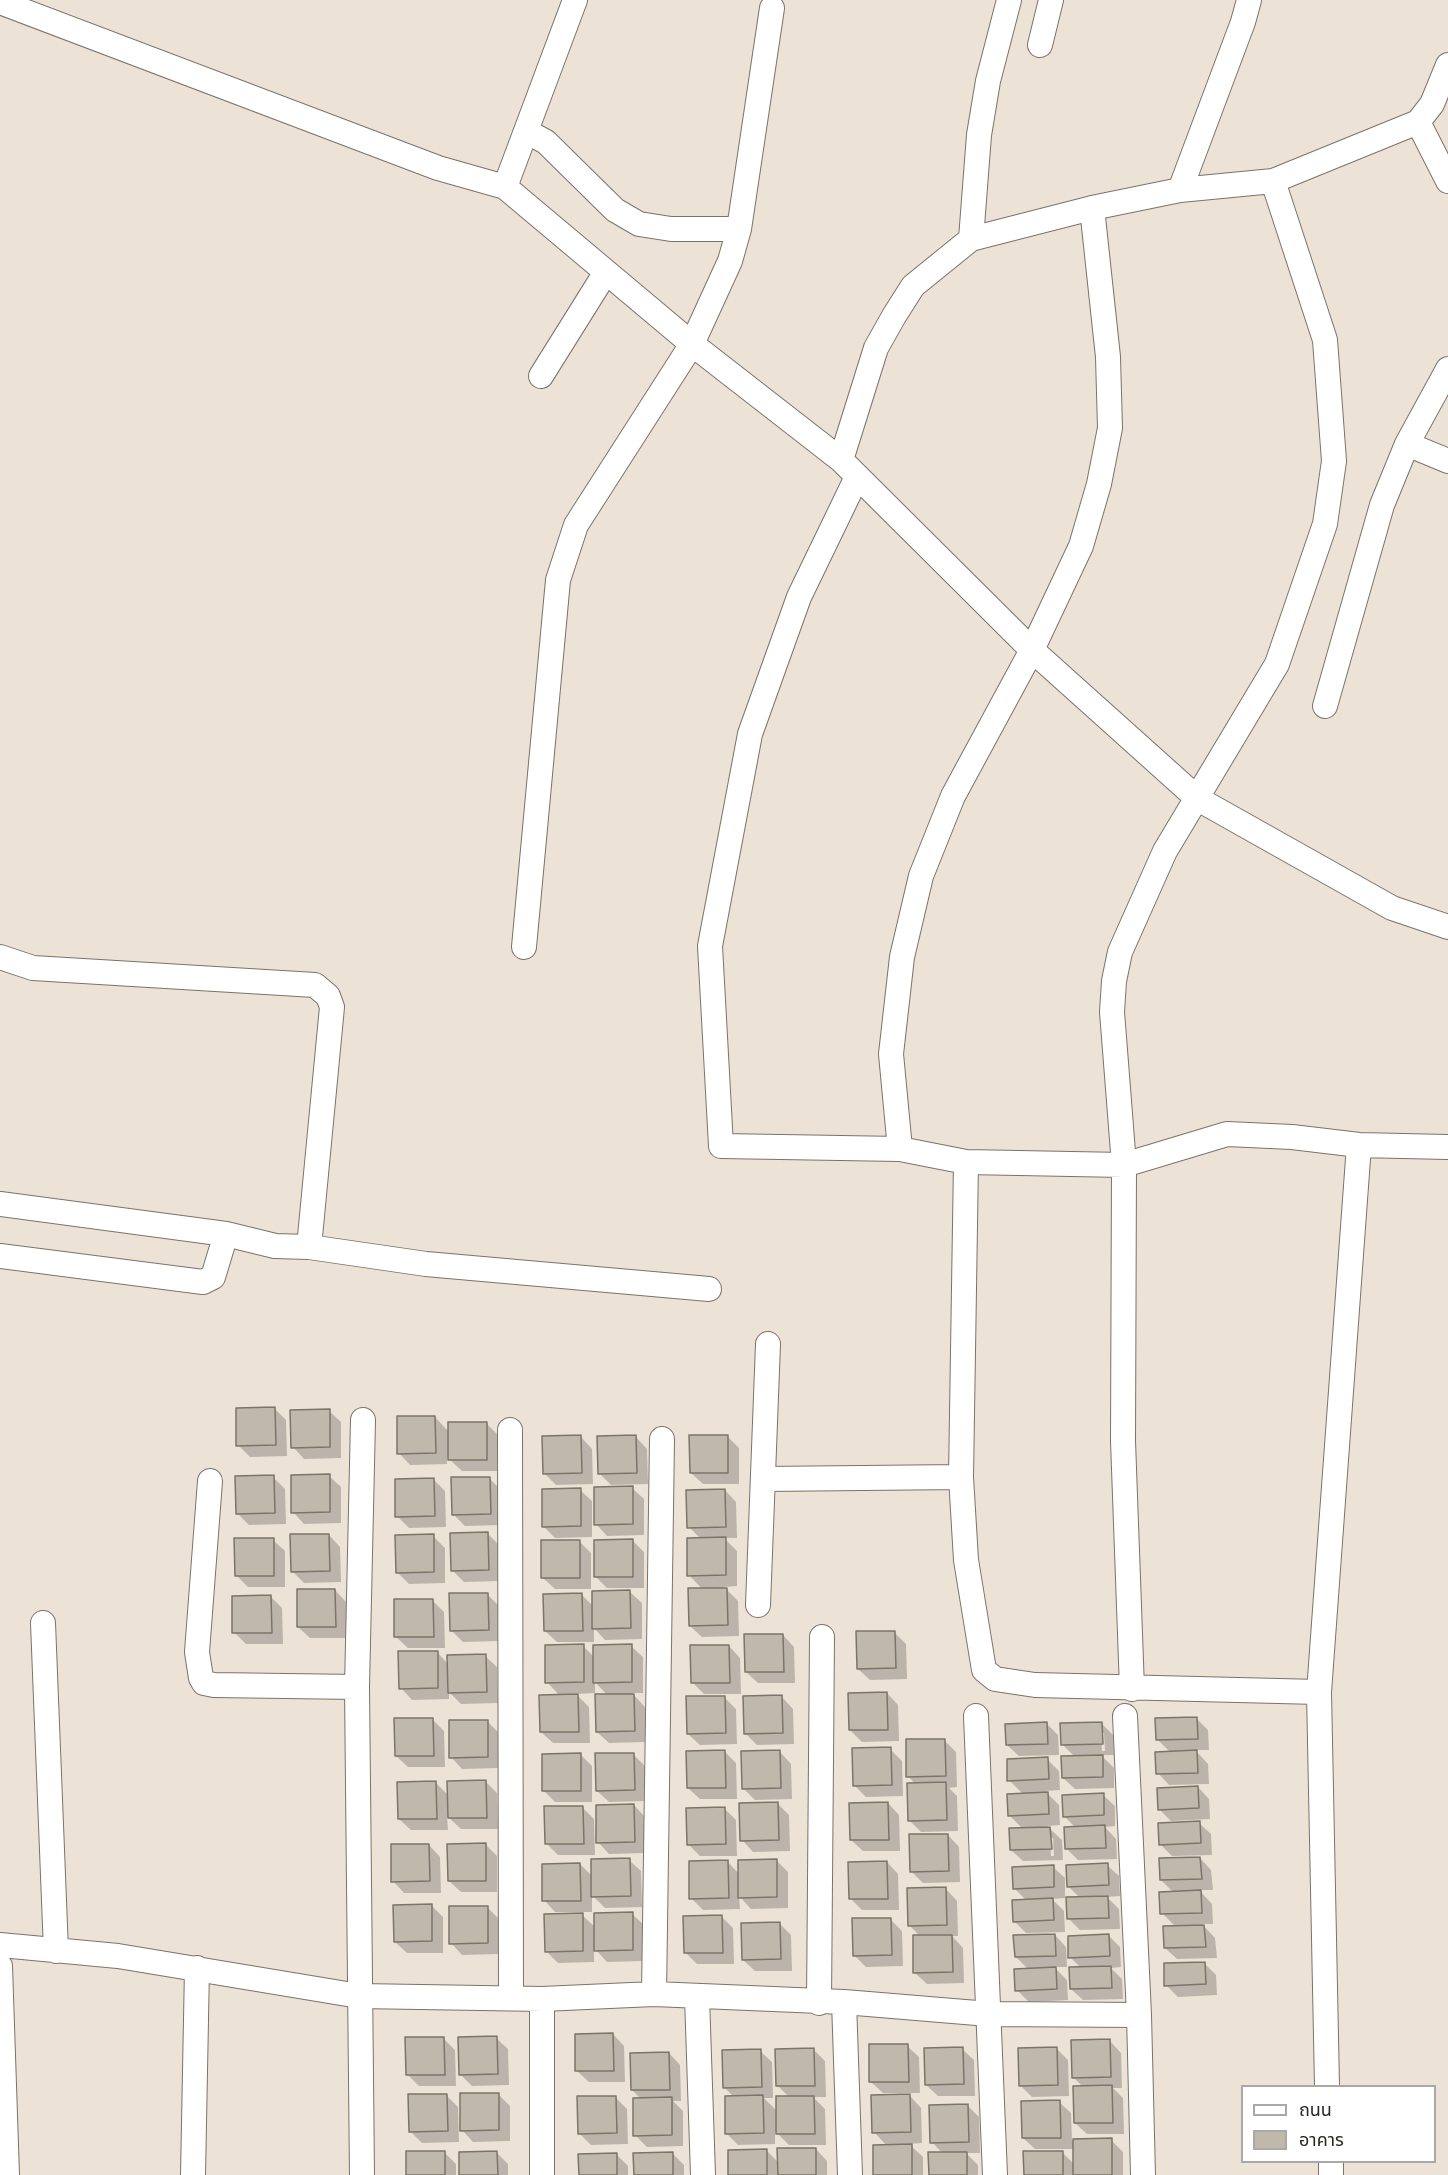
<!DOCTYPE html>
<html>
<head>
<meta charset="utf-8">
<style>
	body { margin:0 }
	#map { position:relative; width:1448px; height:2175px; overflow:hidden; background:#ece2d6; font-family:Bitter,"Noto Sans Thai",serif }
	canvas { display:block }
	.legend { position:absolute; left:1241px; top:2085px; width:195px; height:78px; box-sizing:border-box; background:#fff; border:2px solid #aaa9a7; margin:0; padding:8px 10px; list-style:none; font-size:18px; color:#2a2722 }
	.legend li { display:flex; align-items:center; gap:12px; height:30px }
	.legend b { width:30px; border:2px solid #aaa9a7 }
</style>
</head>
<body>
<div id="map">
<canvas width="1448" height="2175"></canvas>
<ul class="legend">
<li><b style="height:8px;background:#fff"></b>ถนน</li>
<li><b style="height:16px;background:#c1b8ac"></b>อาคาร</li>
</ul>
</div>
<script>
const g = document.querySelector('canvas').getContext('2d');
g.lineJoin = 'round';
function fillPath(path, color) { g.fillStyle = color; g.fill(path, 'evenodd'); }
const poly = rows => new Path2D(rows.map(r => 'M' + r).join(''));
function trace(path, color, width, dash) { g.strokeStyle = color; g.lineWidth = width; g.lineCap = dash ? 'butt' : 'round'; g.setLineDash(dash || []); g.stroke(path); }
fillPath(poly([
	[274,1408,286,1420,287,1456,250,1457,238,1445],
	[329,1411,341,1422,341,1458,304,1459,293,1447],
	[435,1417,449,1432,486,1423,498,1435,498,1471,462,1471,447,1457,447,1464,410,1465,399,1453],
	[727,1436,739,1448,739,1484,703,1484,691,1473],
	[581,1437,592,1449,593,1484,556,1485,544,1473],
	[636,1437,647,1449,648,1484,611,1485,599,1473],
	[329,1476,341,1487,341,1523,304,1524,293,1512],
	[273,1477,285,1489,286,1524,249,1525,237,1513],
	[489,1478,501,1490,502,1525,465,1526,453,1514],
	[433,1479,445,1491,446,1527,409,1528,397,1516],
	[632,1488,644,1499,644,1535,607,1536,596,1524],
	[580,1490,592,1501,592,1537,555,1538,543,1526],
	[725,1490,736,1502,737,1538,724,1538,737,1551,737,1586,724,1587,738,1601,739,1636,702,1637,690,1626,703,1590,689,1575,701,1539,689,1527],
	[488,1534,499,1545,500,1581,464,1582,452,1570],
	[329,1535,340,1547,341,1582,304,1583,292,1571],
	[433,1536,445,1548,445,1583,409,1584,397,1572],
	[273,1540,285,1551,285,1587,248,1587,237,1576],
	[632,1540,644,1552,644,1588,607,1588,596,1577],
	[579,1541,591,1553,591,1589,555,1589,543,1578],
	[335,1590,346,1602,347,1638,310,1638,298,1627],
	[630,1592,642,1603,642,1639,605,1640,594,1628,594,1642,557,1642,545,1631,581,1594,593,1606],
	[487,1594,499,1606,500,1641,463,1642,451,1630],
	[270,1596,282,1608,283,1644,246,1644,234,1632],
	[432,1600,444,1612,445,1648,408,1648,396,1637],
	[894,1632,906,1644,907,1679,870,1680,858,1669],
	[783,1635,794,1647,795,1683,758,1683,746,1672],
	[583,1646,594,1657,631,1646,643,1657,643,1693,632,1693,645,1707,646,1742,609,1743,597,1732,608,1696,595,1682,595,1693,576,1694,589,1707,590,1743,553,1743,541,1732,560,1696,547,1682],
	[729,1646,740,1658,741,1694,704,1694,692,1682],
	[437,1652,448,1664,485,1656,497,1667,498,1703,461,1704,449,1692,449,1699,412,1700,401,1688],
	[887,1693,898,1705,899,1741,862,1742,850,1730],
	[724,1697,736,1709,737,1744,700,1745,688,1734],
	[782,1697,793,1709,794,1744,757,1745,745,1733],
	[1196,1718,1208,1730,1209,1750,1195,1750,1208,1764,1209,1784,1169,1785,1158,1773,1171,1753,1158,1740],
	[433,1720,444,1731,445,1767,408,1767,396,1756],
	[487,1721,499,1733,499,1768,462,1769,451,1757],
	[1046,1723,1058,1735,1059,1755,1019,1756,1007,1745],
	[1101,1723,1113,1735,1114,1755,1101,1755,1114,1768,1114,1788,1075,1789,1063,1778,1075,1757,1063,1745],
	[1101,1733,1104,1733,1105,1751,1102,1751],
	[944,1740,956,1752,957,1787,949,1788,957,1796,958,1831,921,1832,909,1820,916,1785,908,1776],
	[890,1749,902,1761,903,1796,866,1797,854,1785],
	[725,1752,736,1763,737,1799,700,1799,688,1788],
	[780,1752,791,1764,792,1799,755,1800,743,1788],
	[580,1754,592,1766,592,1802,555,1802,544,1791],
	[633,1754,645,1766,646,1801,609,1802,597,1791],
	[1047,1759,1059,1771,1060,1790,1045,1791,1059,1805,1060,1825,1047,1826,1062,1840,1063,1860,1023,1861,1011,1850,1023,1829,1009,1815,1023,1794,1009,1780],
	[1050,1838,1053,1838,1054,1856,1051,1856],
	[435,1782,449,1796,486,1782,497,1793,498,1829,461,1829,447,1816,448,1830,411,1830,399,1819],
	[1198,1787,1209,1799,1210,1819,1171,1821,1159,1809],
	[1103,1795,1115,1806,1115,1826,1105,1827,1116,1839,1117,1859,1078,1860,1066,1848,1076,1828,1064,1816],
	[888,1803,899,1815,900,1851,863,1851,851,1840],
	[778,1804,789,1815,790,1851,753,1852,742,1840],
	[634,1805,645,1817,646,1853,609,1854,597,1841],
	[582,1807,594,1819,595,1855,558,1855,546,1843],
	[724,1808,736,1820,737,1856,700,1856,688,1844],
	[1199,1823,1211,1834,1212,1855,1172,1856,1161,1845],
	[948,1835,959,1847,960,1882,923,1883,911,1871],
	[485,1844,497,1856,497,1892,461,1892,449,1881],
	[429,1845,440,1857,441,1893,404,1893,393,1881],
	[1200,1858,1211,1870,1213,1890,1199,1890,1212,1904,1213,1924,1202,1924,1215,1938,1217,1958,1177,1959,1165,1948,1176,1927,1162,1913,1174,1893,1161,1880],
	[629,1860,641,1871,642,1907,605,1908,592,1895,592,1912,555,1912,544,1900,580,1864,593,1877],
	[776,1860,788,1872,788,1908,751,1909,739,1896,740,1909,703,1910,691,1898,727,1861,739,1874],
	[887,1862,898,1874,899,1910,862,1910,850,1898],
	[1107,1865,1119,1876,1120,1896,1107,1897,1119,1909,1120,1929,1080,1930,1069,1919,1080,1898,1068,1886],
	[1053,1867,1065,1878,1065,1898,1052,1899,1064,1911,1065,1932,1026,1933,1014,1921,1027,1901,1014,1888],
	[946,1889,957,1901,958,1936,952,1936,963,1948,964,1983,927,1984,915,1973,921,1937,909,1925],
	[431,1905,443,1917,443,1953,407,1953,395,1942],
	[487,1907,499,1919,499,1954,462,1955,451,1943],
	[632,1914,644,1925,644,1961,607,1962,594,1948,594,1962,558,1963,546,1951,582,1915,596,1928],
	[721,1916,733,1928,734,1964,697,1964,685,1952],
	[890,1919,902,1931,903,1966,866,1967,854,1955],
	[780,1924,791,1935,792,1971,755,1971,743,1960],
	[1055,1935,1066,1947,1067,1967,1054,1967,1067,1980,1068,2000,1029,2002,1017,1990,1029,1970,1016,1957],
	[1109,1936,1120,1947,1121,1967,1111,1968,1122,1979,1123,1999,1083,2000,1071,1989,1081,1968,1070,1957],
	[1204,1963,1216,1975,1217,1995,1178,1997,1166,1985],
	[613,2034,624,2046,625,2082,589,2082,577,2071],
	[443,2038,455,2050,456,2086,419,2086,407,2074],
	[496,2038,508,2049,509,2085,472,2086,460,2074],
	[1110,2041,1121,2053,1122,2088,1113,2088,1123,2098,1124,2134,1087,2134,1075,2123,1083,2087,1073,2077],
	[907,2046,919,2057,920,2093,883,2093,871,2082],
	[813,2049,825,2061,826,2097,813,2097,825,2109,826,2145,789,2145,775,2131,775,2144,738,2145,726,2133,734,2097,724,2087,760,2051,772,2062,773,2098,764,2098,777,2111,790,2098,777,2085],
	[962,2049,974,2060,975,2096,938,2096,926,2085],
	[1057,2049,1068,2060,1069,2096,1032,2097,1020,2085],
	[669,2053,680,2065,681,2101,673,2101,683,2111,683,2146,647,2147,635,2135,642,2100,632,2090],
	[498,2094,510,2106,510,2141,473,2142,462,2130],
	[446,2095,458,2107,459,2142,422,2143,410,2131],
	[910,2096,921,2108,922,2143,909,2144,923,2157,923,2175,875,2175,887,2146,874,2132],
	[615,2097,627,2109,628,2144,591,2145,579,2133],
	[1059,2102,1071,2113,1072,2141,1111,2140,1123,2152,1123,2175,1025,2175,1062,2152,1075,2165,1075,2149,1035,2149,1023,2138],
	[968,2106,979,2117,980,2153,966,2153,978,2165,978,2175,930,2175,943,2154,932,2142],
	[816,2149,827,2161,827,2175,730,2175,766,2150,779,2163],
	[444,2152,456,2164,456,2175,408,2175],
	[497,2153,508,2164,508,2175,460,2175],
	[672,2153,684,2165,684,2175,635,2175],
	[617,2155,628,2166,628,2175,580,2175]
]), '#0003');
const building = poly([
	[275,1407,276,1445,236,1446,236,1408,275,1407],
	[330,1409,330,1447,291,1448,290,1410,330,1409],
	[397,1416,435,1416,436,1453,397,1454,397,1416],
	[448,1422,487,1422,487,1460,448,1460,448,1422],
	[581,1435,582,1473,543,1474,542,1436,581,1435],
	[636,1435,637,1473,598,1474,597,1436,636,1435],
	[689,1435,728,1435,728,1473,690,1473,689,1435],
	[330,1474,330,1512,291,1513,291,1475,330,1474],
	[274,1475,275,1513,236,1514,235,1476,274,1475],
	[451,1477,490,1477,491,1514,452,1515,451,1477],
	[434,1478,435,1516,395,1517,395,1479,434,1478],
	[633,1486,633,1524,594,1525,594,1487,633,1486],
	[581,1488,581,1526,542,1527,542,1489,581,1488],
	[725,1489,726,1527,687,1528,686,1490,725,1489],
	[488,1532,489,1570,451,1571,450,1533,488,1532],
	[290,1534,329,1534,330,1571,291,1572,290,1534],
	[434,1534,434,1572,396,1573,395,1535,434,1534],
	[726,1537,726,1575,687,1576,687,1538,726,1537],
	[234,1538,274,1538,274,1576,235,1576,234,1538],
	[633,1539,633,1577,594,1577,594,1540,633,1539],
	[541,1540,580,1540,580,1578,541,1578,541,1540],
	[688,1588,727,1588,728,1625,689,1626,688,1588],
	[297,1589,335,1589,336,1627,297,1627,297,1589],
	[630,1590,631,1628,592,1629,592,1591,630,1590],
	[449,1593,488,1593,489,1630,450,1631,449,1593],
	[582,1593,583,1631,544,1631,543,1594,582,1593],
	[271,1595,272,1633,232,1633,232,1596,271,1595],
	[394,1599,433,1599,434,1637,394,1637,394,1599],
	[856,1631,895,1631,896,1668,857,1669,856,1631],
	[744,1634,783,1634,784,1672,745,1672,744,1634],
	[584,1644,584,1682,545,1683,545,1645,584,1644],
	[632,1644,632,1682,593,1683,593,1645,632,1644],
	[690,1645,729,1645,730,1683,691,1683,690,1645],
	[398,1651,438,1651,438,1688,399,1689,398,1651],
	[486,1654,487,1692,448,1693,447,1655,486,1654],
	[887,1692,888,1730,849,1730,848,1693,887,1692],
	[578,1694,579,1732,540,1732,539,1695,578,1694],
	[595,1694,634,1694,635,1731,596,1732,595,1694],
	[782,1695,783,1733,744,1734,743,1696,782,1695],
	[686,1696,725,1696,726,1733,687,1734,686,1696],
	[1197,1717,1198,1739,1156,1740,1155,1718,1197,1717],
	[394,1718,433,1718,434,1756,395,1756,394,1718],
	[449,1720,488,1720,488,1757,449,1758,449,1720],
	[1047,1722,1048,1744,1006,1745,1005,1724,1047,1722],
	[1102,1722,1103,1744,1061,1745,1060,1723,1102,1722],
	[906,1739,945,1739,946,1776,906,1777,906,1739],
	[891,1747,892,1785,853,1786,852,1748,891,1747],
	[725,1750,726,1788,687,1788,686,1751,725,1750],
	[780,1750,781,1788,742,1789,741,1751,780,1750],
	[1197,1750,1198,1773,1156,1774,1155,1752,1197,1750],
	[581,1753,581,1791,542,1791,542,1754,581,1753],
	[595,1753,634,1753,635,1790,596,1791,595,1753],
	[1103,1755,1103,1777,1062,1778,1061,1756,1103,1755],
	[1048,1757,1049,1779,1007,1781,1007,1759,1048,1757],
	[486,1780,487,1818,448,1818,447,1781,486,1780],
	[436,1781,437,1819,398,1819,397,1782,436,1781],
	[946,1782,947,1820,908,1821,907,1783,946,1782],
	[1198,1786,1199,1808,1158,1810,1157,1788,1198,1786],
	[1048,1792,1049,1814,1008,1816,1007,1794,1048,1792],
	[1104,1793,1104,1815,1063,1817,1062,1795,1104,1793],
	[778,1802,779,1840,740,1841,739,1803,778,1802],
	[888,1802,889,1840,850,1840,849,1803,888,1802],
	[634,1804,635,1842,596,1843,596,1805,634,1804],
	[544,1806,583,1806,584,1844,545,1844,544,1806],
	[725,1807,726,1844,687,1845,686,1808,725,1807],
	[1200,1821,1201,1843,1159,1845,1158,1823,1200,1821],
	[1105,1825,1106,1848,1065,1849,1064,1827,1105,1825],
	[1050,1827,1052,1849,1010,1850,1009,1828,1050,1827],
	[909,1834,948,1834,949,1871,910,1872,909,1834],
	[486,1843,486,1881,448,1881,447,1844,486,1843],
	[391,1844,429,1844,430,1881,391,1882,391,1844],
	[1200,1857,1202,1879,1160,1880,1159,1858,1200,1857],
	[630,1858,631,1896,591,1897,591,1859,630,1858],
	[777,1859,777,1897,738,1898,738,1860,777,1859],
	[728,1860,729,1898,689,1899,689,1861,728,1860],
	[887,1861,888,1899,849,1899,848,1862,887,1861],
	[580,1863,581,1901,542,1901,542,1864,580,1863],
	[1108,1863,1109,1885,1067,1887,1066,1865,1108,1863],
	[1054,1865,1054,1887,1013,1889,1012,1867,1054,1865],
	[946,1887,947,1925,908,1926,907,1888,946,1887],
	[1201,1890,1202,1913,1160,1914,1159,1892,1201,1890],
	[1108,1896,1109,1918,1067,1919,1066,1897,1108,1896],
	[1053,1898,1054,1920,1013,1922,1012,1900,1053,1898],
	[432,1904,432,1941,394,1942,393,1905,432,1904],
	[449,1906,488,1906,488,1943,449,1944,449,1906],
	[633,1912,633,1950,594,1951,594,1913,633,1912],
	[583,1913,583,1951,545,1952,544,1914,583,1913],
	[722,1915,723,1953,684,1953,683,1916,722,1915],
	[852,1918,891,1918,892,1955,853,1956,852,1918],
	[780,1922,781,1959,742,1960,741,1923,780,1922],
	[1204,1925,1206,1947,1164,1948,1163,1926,1204,1925],
	[1055,1934,1056,1956,1015,1957,1013,1935,1055,1934],
	[1109,1934,1110,1956,1068,1958,1068,1936,1109,1934],
	[913,1935,952,1935,953,1972,913,1973,913,1935],
	[1205,1962,1206,1984,1164,1986,1164,1963,1205,1962],
	[1111,1966,1112,1988,1070,1989,1069,1967,1111,1966],
	[1056,1967,1057,1989,1015,1991,1014,1969,1056,1967],
	[613,2033,614,2071,575,2071,575,2034,613,2033],
	[497,2036,498,2074,459,2075,458,2037,497,2036],
	[405,2037,444,2037,445,2075,406,2075,405,2037],
	[1110,2039,1111,2077,1072,2078,1071,2040,1110,2039],
	[869,2044,908,2044,909,2082,869,2082,869,2044],
	[963,2047,964,2084,925,2085,924,2048,963,2047],
	[1057,2047,1058,2085,1019,2086,1018,2048,1057,2047],
	[814,2048,815,2086,776,2086,775,2049,814,2048],
	[761,2049,762,2087,723,2088,722,2050,761,2049],
	[669,2052,670,2090,631,2090,630,2053,669,2052],
	[1112,2085,1113,2123,1074,2123,1073,2086,1112,2085],
	[460,2093,499,2093,499,2130,460,2131,460,2093],
	[408,2094,447,2094,448,2131,409,2132,408,2094],
	[910,2094,911,2132,872,2133,871,2095,910,2094],
	[763,2095,764,2133,725,2134,725,2096,763,2095],
	[577,2096,616,2096,617,2133,578,2134,577,2096],
	[776,2096,814,2096,815,2134,776,2134,776,2096],
	[672,2097,672,2135,633,2136,633,2098,672,2097],
	[1060,2100,1061,2138,1022,2138,1021,2101,1060,2100],
	[968,2104,969,2142,930,2143,929,2105,968,2104],
	[1112,2138,1112,2175,1073,2175,1073,2139,1112,2138],
	[912,2144,912,2175,873,2175,873,2145,912,2144],
	[777,2148,816,2148,816,2175,778,2175,777,2148],
	[767,2149,767,2175,728,2175,728,2150,767,2149],
	[406,2151,445,2151,445,2175,406,2175,406,2151],
	[497,2151,498,2175,459,2175,459,2152,497,2151],
	[1023,2151,1063,2151,1063,2175,1024,2175,1023,2151],
	[673,2152,673,2175,634,2175,633,2153,673,2152],
	[928,2152,967,2152,967,2175,929,2175,928,2152],
	[617,2153,617,2175,579,2175,578,2154,617,2153]
]);
fillPath(building, '#c1b8ac');
trace(building, '#7c7469', 1.5);
const street = poly([
	[0,2,438,168,505,187,692,344,841,460,1032,650,1198,799,1392,908,1448,927],
	[1040,45,1051,0],
	[1418,122,1448,181],
	[526,131,546,142,615,210,639,224,671,229,739,229],
	[505,187,575,0],
	[1180,190,1243,22,1249,0],
	[971,239,1092,208,1180,190,1273,181,1418,122,1432,104,1448,65],
	[541,376,606,272],
	[1407,444,1448,461],
	[841,460,876,348,894,316,913,286,971,239,979,135,988,81,1009,0],
	[857,477,799,597,750,734,710,946,721,1146,900,1149,966,1162,1124,1165,1227,1134,1292,1137,1359,1145,1447,1147],
	[1325,706,1382,505,1407,444,1448,369],
	[524,947,558,580,576,525,692,344,730,261,739,229,772,8],
	[0,957,33,968,315,985,328,996,332,1007,309,1247,275,1246,226,1234,0,1204],
	[900,1149,891,1054,902,957,921,876,953,796,1032,650,1081,546,1099,484,1110,428,1108,357,1092,208],
	[966,1162,961,1477,966,1560,984,1670,995,1679,1035,1685,1319,1692],
	[309,1247,426,1264,709,1289],
	[0,1256,203,1282,213,1277,226,1234],
	[510,1430,511,1998],
	[763,1479,961,1477],
	[210,1481,197,1652,201,1678,204,1683,214,1685,357,1687],
	[758,1605,768,1344],
	[43,1623,56,1951],
	[1132,1689,1123,1441,1124,1165,1112,1012,1114,981,1120,952,1165,851,1277,664,1325,524,1334,461,1325,340,1273,181],
	[976,1716,995,2175],
	[1125,1716,1139,2015,1143,2175],
	[0,1945,118,1956,359,1996,542,1999,654,1994,844,2002,989,2014,1139,2015],
	[0,1966,7,2175],
	[654,1994,662,1439],
	[697,1997,703,2175],
	[844,2002,850,2175],
	[819,2003,822,1637],
	[1327,2086,1319,1692,1359,1145],
	[1331,2162,1331,2175],
	[193,2175,197,1968],
	[362,2175,357,1687,363,1420],
	[542,2175,542,1999]
]);
trace(street, '#7c7368', 26);
trace(street, '#fff', 24);
</script>
</body>
</html>
